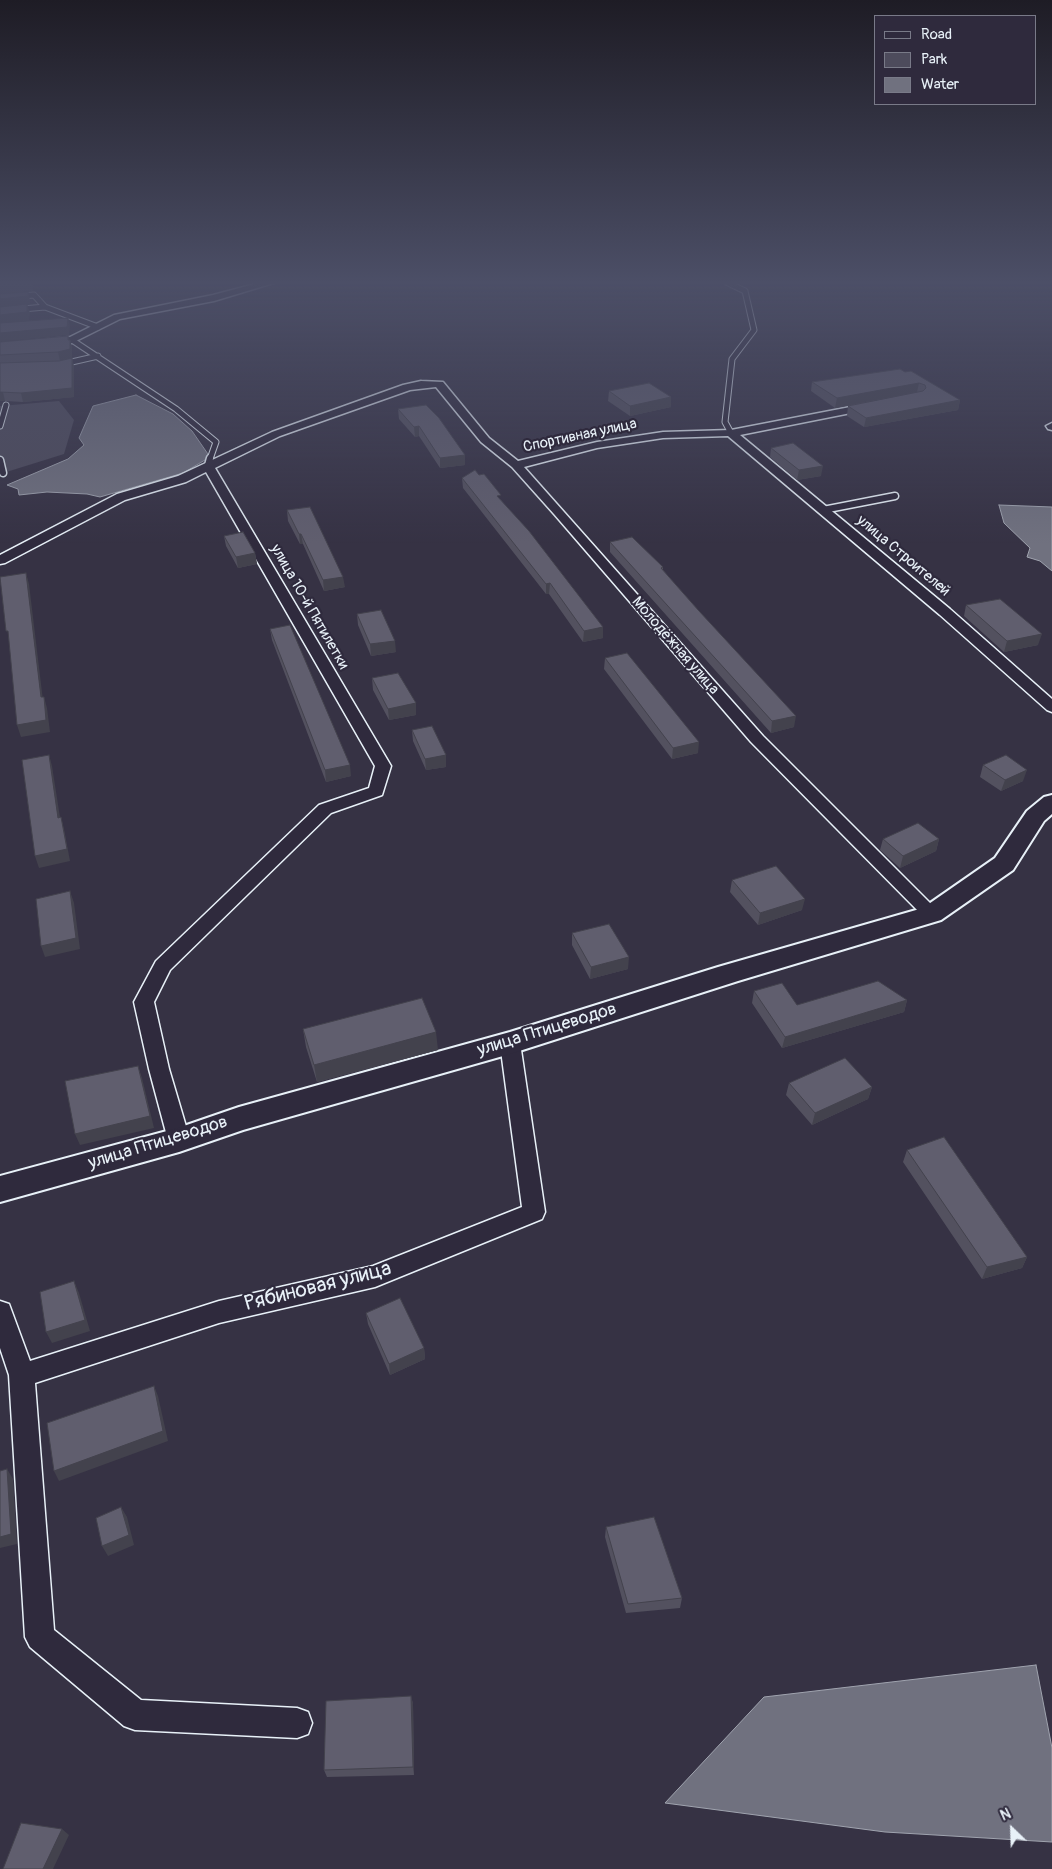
<!DOCTYPE html>
<html>
<head>
<meta charset="utf-8">
<style>
	body { margin:0 }
	#map { position:relative; width:1052px; height:1869px; overflow:hidden; background:#363244; font-family:Pangolin,sans-serif }
	canvas { display:block }
	.legend { position:absolute; left:874px; top:15px; width:162px; height:90px; box-sizing:border-box; background:#2f2a3d; border:1px solid #797a88; margin:0; padding:6px 9px; list-style:none; font-size:15px; color:#e8f1f8 }
	.legend li { display:flex; align-items:center; gap:10px; height:25px }
	.legend b { width:25px; border:1px solid #797a88 }
	.north { position:absolute; left:987px; top:1804px; width:50px; height:50px; -webkit-text-stroke:4px #2f2a3d; paint-order:stroke; rotate:336deg; font-size:14px; font-weight:700; line-height:20px; text-align:center; color:#e8f1f8 }
	.north::after { content:''; display:block; margin:auto; width:18px; height:22px; background:#e8f1f8; clip-path:polygon(50% 0,100% 100%,50% 72%,0 100%) }
</style>
</head>
<body>
<div id="map">
<canvas width="1052" height="1869"></canvas>
<ul class="legend">
<li><b style="height:6px;background:#2f2a3d"></b>Road</li>
<li><b style="height:14px;background:#4d4b5c"></b>Park</li>
<li><b style="height:14px;background:#70717f"></b>Water</li>
</ul>
<div class="north">N</div>
</div>
<script>
const g = document.querySelector('canvas').getContext('2d');
g.lineJoin = 'round';
function fillPath(path, color) { g.fillStyle = color; g.fill(path, 'evenodd'); }
const poly = rows => new Path2D(rows.map(r => 'M' + r).join(''));
function trace(path, color, width, dash) { g.strokeStyle = color; g.lineWidth = width; g.lineCap = dash ? 'butt' : 'round'; g.setLineDash(dash || []); g.stroke(path); }
function write(font, color, halo, rows, align = 'center') {
  g.font = font + ' Pangolin,sans-serif'; g.lineWidth = 4.5; g.setLineDash([]); g.textBaseline = 'middle'; g.strokeStyle = halo; g.fillStyle = color; for (const [text, x, y, turn = 0] of rows) {
    g.save(); g.translate(x, y); g.rotate((+turn || 0) * Math.PI / 180); g.textAlign = isNaN(turn) ? turn : align; if (halo) g.strokeText(text, 0, 0); g.fillText(text, 0, 0); g.restore();
  }
}
fillPath(poly([
	[59,401,74,420,64,454,0,474,0,406]
]), '#4d4b5c');
const water = poly([
	[136,395,173,414,192,431,210,457,183,473,100,497,87,494,47,492,19,495,18,489,7,485,68,459,84,445,79,438,93,406,136,395],
	[999,505,1052,507,1052,571,1040,561,1027,557,1030,548,1004,523,999,505],
	[1036,1665,1052,1748,1052,1842,885,1832,665,1803,764,1697,1036,1665]
]);
fillPath(water, '#70717f');
trace(water, '#a0a4af', 1);
const laneFar1 = poly([
	[726,282,745,291,754,330,732,359,725,422,731,433],
	[0,298,34,295,45,307,98,327],
	[0,311,45,307],
	[72,340,176,409,216,442,210,459],
	[63,364,98,356],
	[0,426,6,405]
]);
const lane = poly([
	[0,460,3,473],
	[208,465,210,458],
	[823,510,895,496]
]);
const street = poly([
	[262,282,277,282,214,301,120,319,72,343,0,350,0,344,70,337,114,315,213,295,262,282],
	[421,381,443,382,489,438,518,461,597,442,663,432,731,430,871,403,875,404,876,406,871,409,740,435,950,609,1052,699,1052,712,1047,710,940,615,728,436,663,438,597,448,524,467,763,736,941,914,939,918,932,920,925,918,751,742,554,514,512,467,481,442,436,387,410,390,280,436,215,468,391,766,382,795,331,813,170,970,154,1002,169,1069,190,1140,187,1146,179,1149,171,1146,168,1140,149,1069,134,1002,156,961,319,805,369,788,375,766,206,472,186,482,125,500,5,563,0,564,0,555,117,494,178,476,272,432,403,385,421,381],
	[1052,423,1052,430,1048,429,1046,426,1052,423],
	[510,1035,517,1038,520,1043,545,1212,542,1219,375,1287,219,1323,35,1383,54,1630,141,1700,297,1708,308,1712,312,1723,308,1734,297,1738,135,1730,124,1726,30,1647,25,1637,9,1375,0,1348,0,1301,9,1304,30,1361,219,1301,373,1266,522,1207,500,1043,503,1038,510,1035]
]);
const secondary = poly([
	[1052,795,1052,814,1044,821,1013,870,941,920,738,981,510,1054,243,1130,179,1152,0,1202,0,1176,178,1128,239,1107,510,1032,718,967,923,908,995,858,1027,811,1044,797,1052,795]
]);
trace(laneFar1, '#e8f1f8', 7);
trace(lane, '#e8f1f8', 9);
trace(street, '#e8f1f8', 3);
trace(secondary, '#e8f1f8', 4);
trace(laneFar1, '#2f2a3d', 5);
trace(lane, '#2f2a3d', 6);
fillPath(street, '#2f2a3d');
fillPath(secondary, '#2f2a3d');
fillPath(poly([
	[68,336,69,340,70,340,72,348,72,358,74,367,74,397,23,402,5,401,0,401,0,342],
	[905,372,960,400,958,410,864,427,847,416,848,406,918,393,835,408,811,391,812,382],
	[609,391,671,397,671,407,630,416,608,401],
	[398,409,465,455,465,465,440,468,419,436,415,437,399,419],
	[771,448,821,476,797,480,770,457],
	[462,478,501,500,603,638,583,642,549,594,546,594,463,488],
	[287,510,345,587,324,591,303,544,300,544,288,521],
	[224,536,255,553,257,564,238,568,226,546],
	[610,542,663,567,663,570,794,727,771,733,610,552],
	[966,605,1038,645,1004,652,964,616],
	[357,614,396,652,371,656,358,625],
	[270,629,351,776,326,782,272,640],
	[605,658,698,753,672,759,604,669],
	[372,678,416,715,389,720,373,690],
	[412,730,446,767,426,770,413,741],
	[983,765,1023,781,1001,791,980,777],
	[883,839,939,839,936,851,900,868,880,850],
	[732,880,802,910,758,925,730,892],
	[572,933,628,969,590,979,572,945],
	[754,991,797,1005,907,1000,904,1012,782,1048,752,1003],
	[303,1029,438,1050,317,1082,306,1047],
	[789,1083,872,1087,868,1099,812,1125,786,1095],
	[907,1150,1027,1257,1022,1268,982,1279,903,1162],
	[366,1313,424,1348,425,1359,390,1375,368,1324],
	[606,1527,682,1598,680,1608,626,1613,605,1537],
	[411,1696,413,1704,414,1775,327,1777,324,1770]
]), '#53515f');
fillPath(poly([
	[34,282,33,291,0,294,0,285],
	[28,292,30,300,30,304,0,307,0,299],
	[27,304,30,313,29,321,0,324,0,315],
	[68,318,70,326,69,335,0,342,0,333],
	[68,336,70,344,70,340,72,348,72,358,74,367,74,397,23,402,21,393,60,361,58,352,68,340],
	[919,383,917,392,835,408,837,398],
	[0,392,3,392,5,401,0,401],
	[671,397,671,407,630,416,630,406],
	[960,400,958,410,864,427,866,418],
	[419,426,419,436,415,437,414,427],
	[465,455,465,465,440,468,440,458],
	[823,466,821,476,797,480,799,470],
	[299,534,301,534,303,544,300,544],
	[255,553,257,564,238,568,236,557],
	[26,573,29,584,44,709,41,697],
	[343,577,345,587,324,591,323,580],
	[550,583,549,594,546,594,546,584],
	[603,627,603,638,583,642,584,631],
	[1042,634,1038,645,1004,652,1007,641],
	[395,641,396,652,371,656,370,644],
	[44,697,47,708,50,732,21,737,17,725],
	[416,703,416,715,389,720,388,709],
	[796,716,794,727,771,733,772,721],
	[699,742,698,753,672,759,673,748],
	[49,755,52,766,62,830,58,818],
	[446,755,446,767,426,770,425,759],
	[350,765,351,776,326,782,325,770],
	[1027,770,1023,781,1001,791,1005,780],
	[61,817,64,829,70,861,39,868,35,856],
	[939,839,936,851,900,868,903,856],
	[70,891,74,903,80,949,45,957,41,946],
	[805,899,802,910,758,925,760,913],
	[629,957,628,969,590,979,591,967],
	[907,1000,904,1012,782,1048,785,1037],
	[436,1032,438,1050,317,1082,314,1065],
	[138,1066,142,1078,154,1128,80,1145,75,1134],
	[872,1087,868,1099,812,1125,815,1113],
	[1027,1257,1022,1268,982,1279,987,1267],
	[74,1281,79,1293,90,1331,52,1343,46,1332],
	[424,1348,425,1359,390,1375,389,1364],
	[154,1386,158,1396,168,1441,59,1481,54,1471],
	[7,1469,13,1479,17,1544,0,1548,0,1537],
	[121,1507,127,1517,134,1545,108,1556,102,1546],
	[411,1696,413,1704,414,1775,413,1767],
	[62,1829,69,1835,53,1869,43,1869]
]), '#43424d');
const building = poly([
	[0,282,31,282,0,285,0,282],
	[28,292,28,296,0,299,0,294,28,292],
	[27,304,27,312,0,315,0,307,27,304],
	[68,318,67,327,0,333,0,323,68,318],
	[68,336,68,340,70,340,70,349,58,352,0,355,0,342,68,336],
	[72,358,72,388,21,393,0,392,0,363,59,361,72,358],
	[900,369,905,372,911,371,960,400,866,418,848,406,923,391,926,388,925,385,919,383,837,398,812,382,900,369],
	[649,383,671,397,630,406,609,391,649,383],
	[426,405,439,418,465,455,440,458,419,426,414,427,398,409,426,405],
	[793,443,823,466,799,470,771,448,793,443],
	[475,470,479,475,484,474,501,495,497,496,529,531,603,627,584,631,550,583,546,584,462,478,475,470],
	[310,507,343,577,323,580,301,534,299,534,287,510,310,507],
	[243,532,255,553,236,557,224,536,243,532],
	[632,537,663,567,661,568,699,611,796,716,772,721,610,542,632,537],
	[26,573,41,697,44,697,46,720,17,725,8,631,6,631,0,577,26,573],
	[1000,599,1042,634,1007,641,966,605,1000,599],
	[381,610,395,641,370,644,357,614,381,610],
	[290,625,350,765,325,770,270,629,290,625],
	[627,653,699,742,673,748,605,658,627,653],
	[398,673,416,703,388,709,372,678,398,673],
	[432,726,446,755,425,759,412,730,432,726],
	[49,755,58,818,61,817,67,849,35,856,22,760,49,755],
	[1006,755,1027,770,1005,780,983,765,1006,755],
	[918,823,939,839,903,856,883,839,918,823],
	[776,866,805,899,760,913,732,880,776,866],
	[70,891,76,938,41,946,36,899,70,891],
	[609,924,629,957,591,967,572,933,609,924],
	[878,981,907,1000,785,1037,754,991,782,983,797,1005,878,981],
	[422,998,436,1032,314,1065,303,1029,422,998],
	[845,1058,872,1087,815,1113,789,1083,845,1058],
	[138,1066,150,1116,75,1134,65,1081,138,1066],
	[944,1137,1027,1257,987,1267,907,1150,944,1137],
	[74,1281,85,1320,46,1332,40,1292,74,1281],
	[400,1298,424,1348,389,1364,366,1313,400,1298],
	[154,1386,163,1431,54,1471,47,1423,154,1386],
	[7,1469,11,1534,0,1537,0,1471,7,1469],
	[121,1507,129,1535,102,1546,96,1518,121,1507],
	[654,1517,682,1598,628,1604,606,1527,654,1517],
	[411,1696,413,1767,324,1770,326,1701,411,1696],
	[21,1823,62,1829,43,1869,3,1869,21,1823]
]);
fillPath(building, '#605e6e');
trace(building, '#43424d', 1);
const sky = g.createLinearGradient(0, 0, 0, 544);
sky.addColorStop(0, '#1e1c25');
sky.addColorStop(0.52, '#4c4f67');
sky.addColorStop(1, '#4c4f6700');
g.fillStyle = sky;
g.fillRect(0, 0, 1052, 544);
write('15px', '#e8f1f8', '#2f2a3d', [
	["Спортивная улица",580,436,-12],
	["улица Строителей",903,556,40],
	["улица 10-й Пятилетки",309,607,60],
	["Молодёжная улица",675,646,49]
]);
write('18px', '#e8f1f8', '#2f2a3d', [
	["улица Птицеводов",547,1030,-17],
	["улица Птицеводов",158,1143,-17]
]);
write('21px', '#e8f1f8', '#2f2a3d', [
	["Рябиновая улица",318,1287,-14]
]);
</script>
</body>
</html>
